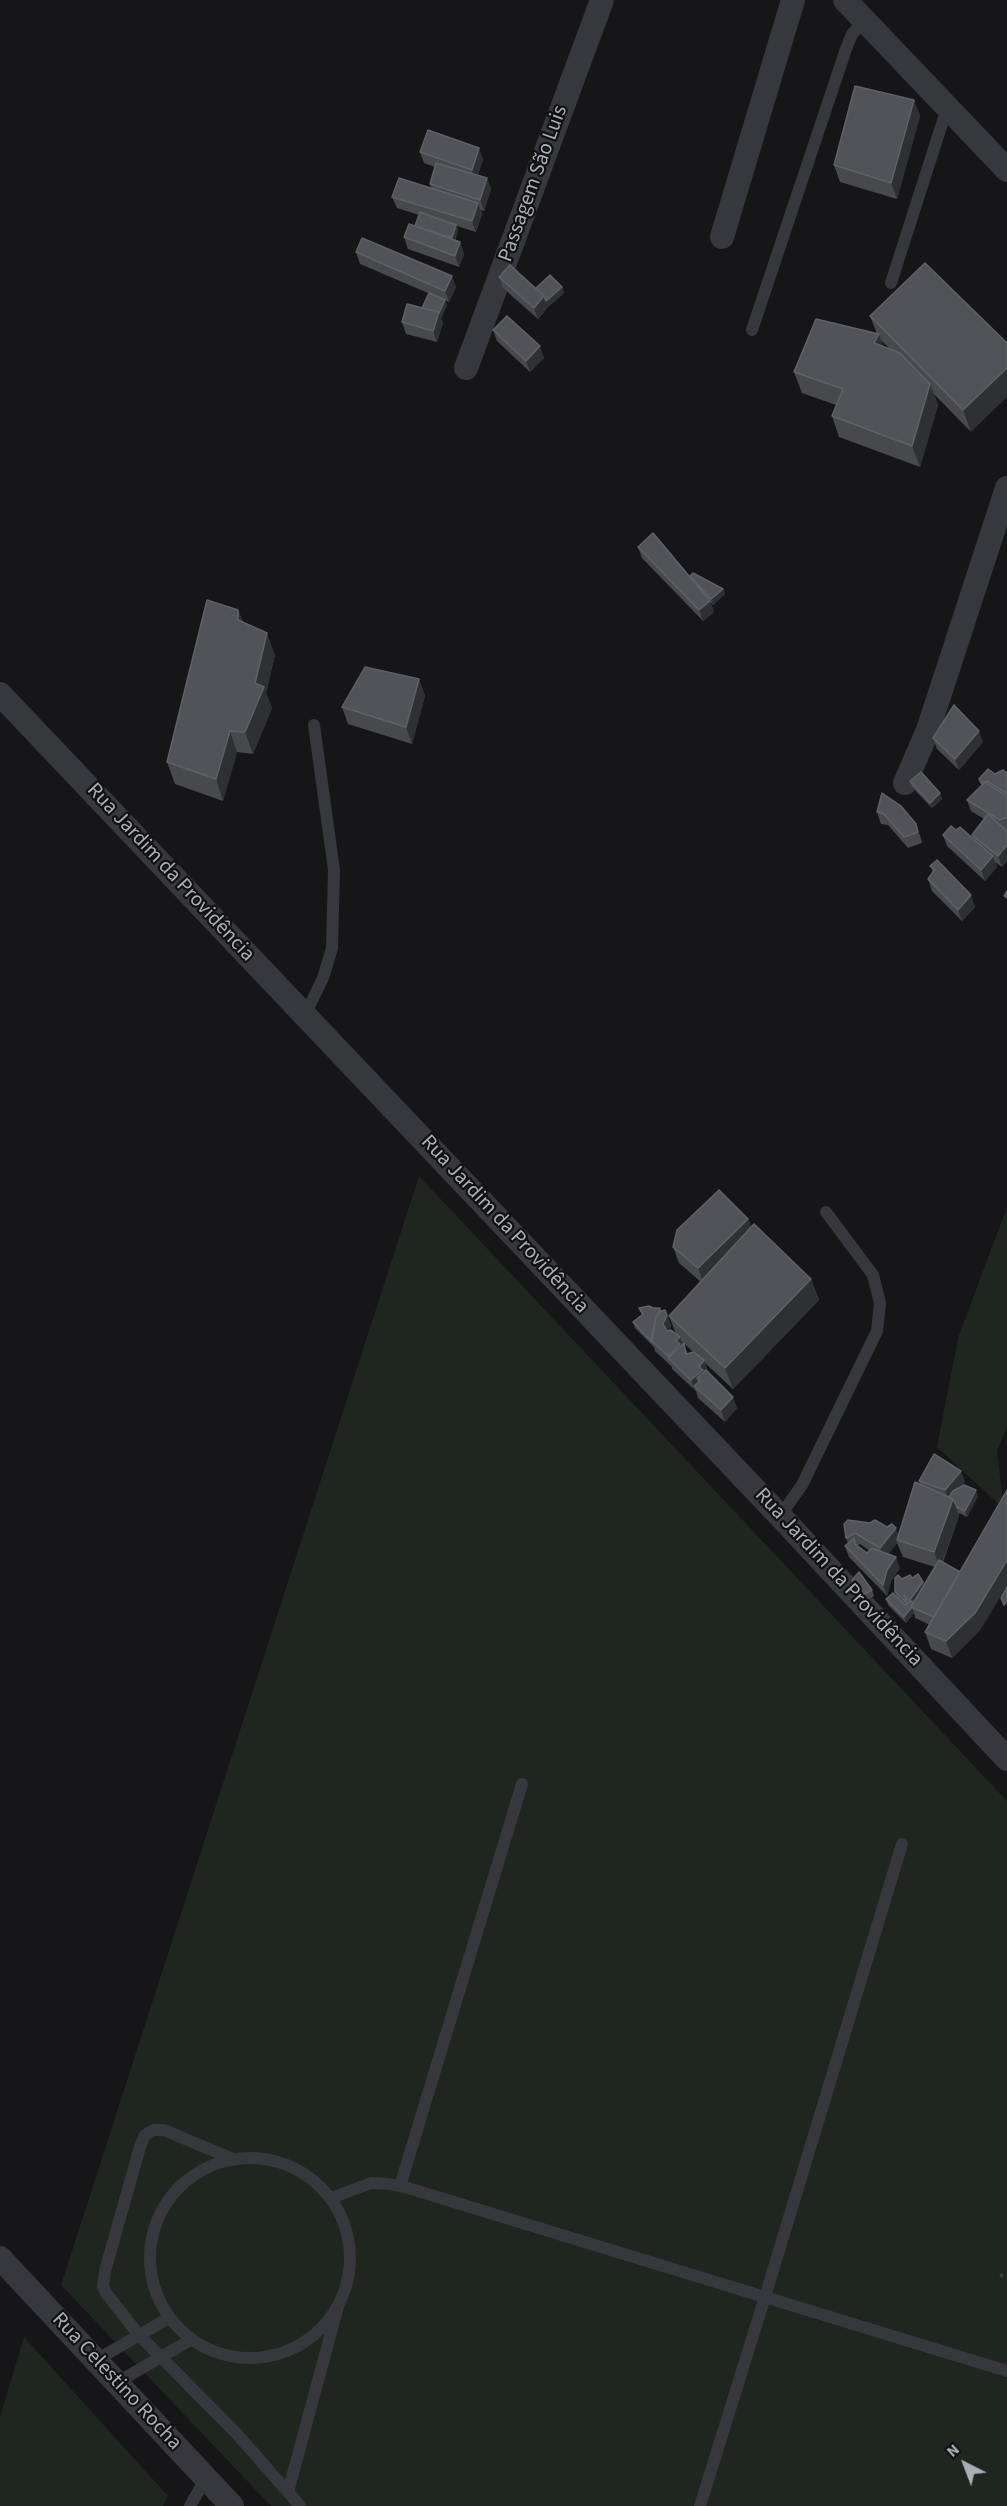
<!DOCTYPE html>
<html>
<head>
<meta charset="utf-8">
<style>
	body { margin:0 }
	#map { position:relative; width:1007px; height:2506px; overflow:hidden; background:#161618; font-family:"Source Sans 3",sans-serif }
	canvas { display:block }
	.north { position:absolute; left:935px; top:2434px; width:60px; height:60px; -webkit-text-stroke:4px #111113; paint-order:stroke; rotate:318deg; font-size:16px; font-weight:700; line-height:24px; text-align:center; color:#a8adb8 }
	.north::after { content:''; display:block; margin:auto; width:21px; height:27px; background:#a8adb8; clip-path:polygon(50% 0,100% 100%,50% 72%,0 100%) }
</style>
</head>
<body>
<div id="map">
<canvas width="1007" height="2506"></canvas>
<div class="north">N</div>
</div>
<script>
const g = document.querySelector('canvas').getContext('2d');
g.lineJoin = 'round';
function fillPath(path, color) { g.fillStyle = color; g.fill(path, 'evenodd'); }
const poly = rows => new Path2D(rows.map(r => 'M' + r).join(''));
function trace(path, color, width, dash) { g.strokeStyle = color; g.lineWidth = width; g.lineCap = dash ? 'butt' : 'round'; g.setLineDash(dash || []); g.stroke(path); }
function write(font, color, halo, rows, align = 'center') {
  g.font = font + ' "Source Sans 3",sans-serif'; g.lineWidth = 4.5; g.setLineDash([]); g.textBaseline = 'middle'; g.strokeStyle = halo; g.fillStyle = color; for (const [text, x, y, turn = 0] of rows) {
    g.save(); g.translate(x, y); g.rotate((+turn || 0) * Math.PI / 180); g.textAlign = isNaN(turn) ? turn : align; if (halo) g.strokeText(text, 0, 0); g.fillText(text, 0, 0); g.restore();
  }
}
fillPath(poly([
	[419,1176,1007,1801,1007,2506,271,2506,61,2285],
	[1007,1207,1007,1427,997,1451,1004,1509,937,1447,958,1338],
	[24,2337,168,2496,163,2506,0,2506,0,2417]
]), '#1e261f');
trace(poly([
	[1000,2275,1007,2277]
]), '#3d3f44', 4, [3, 4.5]);
trace(poly([
	[891,283,947,108],
	[752,330,846,49,852,34,865,21],
	[305,1015,323,978,332,948,334,870,314,725],
	[780,1516,802,1485,877,1331,880,1303,873,1275,826,1212],
	'150 2258a100 100 0 1 1 200 0a100 100 0 1 1-200 0Z',
	[233,2159,164,2130,154,2130,145,2135,140,2147,105,2271,103,2286,106,2293,139,2335,237,2434,288,2492,339,2303],
	[400,2186,522,1784],
	[331,2198,371,2183,390,2184,408,2188,1007,2371],
	[96,2360,169,2318],
	[116,2383,192,2339],
	[288,2492,300,2506],
	[190,2506,206,2478],
	[700,2506,765,2297,902,1844]
]), '#37383d', 12);
trace(poly([
	[845,0,1007,170],
	[722,237,793,0],
	[466,368,602,0],
	[0,694,780,1516,1007,1759],
	[905,783,928,730,1007,488],
	[0,2258,232,2506]
]), '#37383d', 24);
fillPath(poly([
	[914,100,920,116,897,199,840,182,834,165],
	[420,152,483,159,478,175,487,178,491,189,484,211,481,210,482,214,476,232,457,226,458,231,455,241,460,242,464,254,459,267,408,249,404,237,415,226,419,215,397,208,392,197,431,188,430,184,435,167,424,163],
	[356,252,456,287,449,302,360,264],
	[925,263,971,432,934,394,938,405,920,467,839,437,832,416,836,405,802,393,794,372,877,334,870,316],
	[881,340,890,349,883,347],
	[499,277,536,288,562,287,564,293,548,307,538,319,503,288],
	[447,305,441,319,443,323,437,342,406,334,402,322,422,308],
	[493,330,544,358,530,372,497,341],
	[638,547,691,578,690,576,723,589,725,594,713,605,710,601,714,612,703,621,642,558],
	[238,610,243,622,275,655,266,693,272,708,253,754,237,752,223,801,175,784,167,762],
	[419,679,425,696,412,744,348,724,342,707],
	[933,738,983,742,959,770,937,749],
	[1007,773,1007,861,1002,867,995,862,997,867,985,881,947,846,943,835,956,830,973,838,972,835,984,819,971,811,967,800,982,786,979,779,995,774],
	[910,781,940,793,942,799,932,808,912,787],
	[901,806,920,835,922,843,908,848,888,825,881,824,877,812],
	[937,860,975,907,962,921,932,891,928,879,933,872,930,866],
	[748,1219,751,1227,811,1279,819,1300,733,1389,705,1363,708,1372,737,1408,725,1422,698,1398,696,1391,672,1369,672,1367,655,1351,654,1347,635,1328,633,1322,642,1315,639,1308,660,1308,661,1311,665,1310,671,1326,669,1330,676,1334,669,1316,701,1282,679,1263,673,1247],
	[682,1341,694,1353,688,1354],
	[919,1481,965,1482,961,1487,978,1496,967,1517,959,1513,959,1516,943,1562,981,1629,952,1658,931,1649,925,1632,930,1625,915,1618,914,1613,906,1623,888,1605,886,1599,897,1597,895,1592,902,1579,912,1578,923,1582,924,1585,935,1567,903,1557,897,1543,888,1554,900,1568,891,1581,887,1596,849,1557,845,1546,848,1543,846,1538,844,1524,898,1534,920,1484],
	[860,1544,870,1551,867,1553,857,1546],
	[852,1580,872,1590,874,1596,865,1601,854,1586]
]), '#47494d');
fillPath(poly([
	[914,100,920,116,897,199,891,183],
	[479,148,483,159,476,181,472,170],
	[487,178,491,189,484,211,480,200],
	[478,203,482,214,476,232,472,221],
	[456,225,458,231,454,244,452,238],
	[460,242,464,254,459,267,455,256],
	[452,276,456,287,449,302,445,291],
	[562,287,564,293,548,307,538,319,534,308,544,296],
	[445,300,447,305,441,319,443,323,437,342,433,331,439,312],
	[879,334,886,356,874,343],
	[540,346,544,358,530,372,526,361],
	[1007,368,1007,397,971,432,963,410],
	[930,384,938,405,920,467,912,446],
	[723,589,725,594,713,605,711,599],
	[710,601,714,612,703,621,699,610],
	[238,610,246,632,238,620],
	[267,633,275,655,266,693,272,708,253,754,245,732],
	[419,679,425,696,412,744,406,727],
	[230,731,237,752,223,801,216,779],
	[979,731,983,742,959,770,955,759],
	[940,793,942,799,932,808,930,803],
	[1007,845,1007,861,1002,867,998,856],
	[993,856,997,867,985,881,981,870],
	[971,895,975,907,962,921,958,910],
	[748,1219,754,1235,704,1285,698,1268],
	[811,1279,819,1300,733,1389,725,1368],
	[667,1315,671,1326,667,1335,663,1324],
	[680,1337,684,1348,668,1358,668,1356,676,1341],
	[704,1360,708,1372,700,1381,697,1378,700,1387,694,1386,695,1392,691,1380,699,1367],
	[733,1397,737,1408,725,1422,721,1410],
	[961,1471,965,1482,949,1501,945,1490],
	[976,1490,978,1496,967,1517,965,1511],
	[953,1499,959,1516,940,1568,934,1552],
	[896,1528,900,1539,897,1540,897,1543,884,1560,880,1548],
	[896,1557,900,1568,891,1581,887,1596,883,1585,887,1570],
	[1007,1560,1007,1586,981,1629,952,1658,946,1641],
	[923,1582,925,1588,912,1606,909,1601],
	[912,1608,914,1613,906,1623,904,1617]
]), '#2f3033');
const building = poly([
	[855,86,914,100,891,183,834,165,855,86],
	[428,130,479,148,472,170,420,152,428,130],
	[436,163,487,178,480,200,430,184,436,163],
	[399,178,478,203,472,221,392,197,399,178],
	[420,212,456,225,452,238,415,226,420,212],
	[409,224,460,242,455,256,404,237,409,224],
	[362,238,452,276,445,291,356,252,362,238],
	[925,263,1007,343,1007,368,963,410,870,316,925,263],
	[510,265,544,296,534,308,499,277,510,265],
	[550,275,562,287,546,301,544,296,536,288,550,275],
	[429,293,445,300,439,313,439,312,422,308,429,293],
	[407,304,439,312,433,331,402,322,407,304],
	[507,316,540,346,526,361,493,330,507,316],
	[816,319,879,334,874,343,900,353,930,384,912,446,832,416,843,389,794,372,816,319],
	[653,533,710,601,699,610,638,547,653,533],
	[693,573,723,589,711,599,690,576,693,573],
	[207,600,238,610,238,620,267,633,255,683,264,687,245,732,230,731,216,779,167,762,207,600],
	[365,667,419,679,406,727,342,707,365,667],
	[954,705,979,731,955,759,933,738,954,705],
	[988,769,995,774,1003,770,1007,773,1007,794,987,781,981,783,979,779,988,769],
	[921,772,940,793,930,803,910,781,921,772],
	[985,782,1007,797,1007,817,1000,820,967,800,985,782],
	[882,793,901,806,916,824,918,832,904,837,884,814,877,812,882,793],
	[988,814,1007,831,1007,845,998,856,972,835,988,814],
	[951,826,956,830,960,827,993,856,981,870,943,835,951,826],
	[937,860,971,895,958,910,928,879,935,869,930,866,937,860],
	[1007,891,1007,898,1004,896,1007,891],
	[719,1190,748,1219,698,1268,673,1247,677,1230,719,1190],
	[754,1224,811,1279,725,1368,669,1316,754,1224],
	[649,1306,653,1308,660,1308,659,1313,656,1317,652,1342,633,1322,643,1314,639,1308,649,1306],
	[665,1310,667,1315,663,1324,667,1331,671,1330,680,1337,676,1341,680,1344,668,1356,651,1340,656,1317,661,1311,665,1310],
	[684,1343,686,1354,694,1352,704,1360,699,1367,703,1370,691,1380,668,1358,684,1343],
	[706,1370,733,1397,721,1410,694,1386,700,1381,697,1378,706,1370],
	[934,1454,961,1471,945,1490,919,1481,934,1454],
	[915,1482,953,1499,934,1552,897,1540,915,1482],
	[964,1485,976,1490,965,1511,957,1507,953,1499,949,1497,953,1491,964,1485],
	[1007,1490,1007,1560,975,1613,946,1641,925,1632,1007,1490],
	[848,1520,870,1523,875,1520,887,1527,892,1524,896,1528,880,1548,855,1533,846,1538,844,1524,848,1520],
	[854,1538,855,1544,867,1553,872,1548,896,1557,887,1570,883,1585,845,1546,854,1538],
	[939,1560,960,1572,934,1617,911,1607,939,1560],
	[859,1572,872,1590,863,1595,852,1580,859,1572],
	[918,1574,923,1582,909,1601,904,1595,907,1603,895,1592,895,1578,898,1575,902,1579,910,1575,912,1578,918,1574],
	[1007,1587,1007,1602,1004,1605,1001,1598,1007,1587],
	[893,1593,905,1605,912,1601,913,1604,911,1607,912,1607,904,1617,886,1599,893,1593]
]);
fillPath(building, '#525359');
trace(building, '#5f6168', 1.5);
write('21px', '#a8adb8', '#111113', [
	["Passagem São Luis",534,184,-70],
	["Rua Jardim da Providência",170,873,47],
	["Rua Jardim da Providência",504,1225,47],
	["Rua Jardim da Providência",838,1578,47],
	["Rua Celestino Rocha",116,2382,47]
]);
</script>
</body>
</html>
